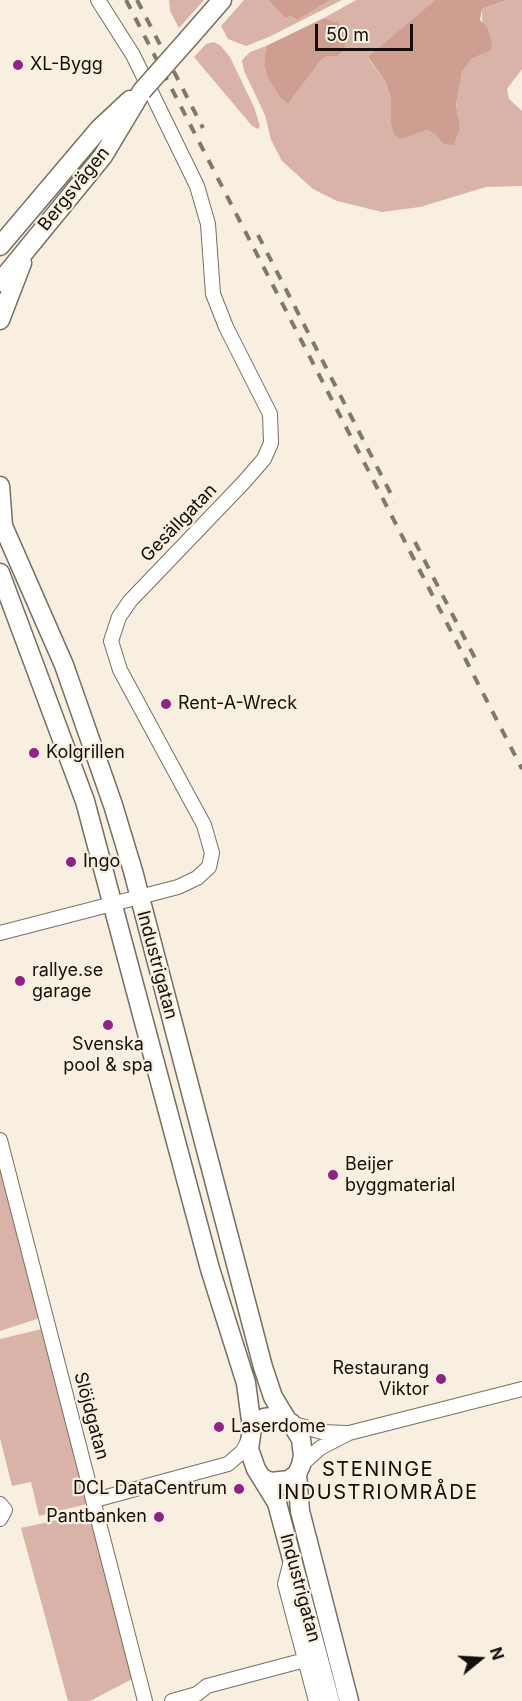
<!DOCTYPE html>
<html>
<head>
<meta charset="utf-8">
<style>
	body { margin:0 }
	#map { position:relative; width:522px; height:1701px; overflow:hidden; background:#f8efe1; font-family:Inter,sans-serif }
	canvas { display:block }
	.north { position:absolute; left:450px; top:1629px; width:60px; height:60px; -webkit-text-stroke:4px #f8efe1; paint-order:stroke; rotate:72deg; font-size:16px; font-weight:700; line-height:24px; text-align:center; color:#13100b }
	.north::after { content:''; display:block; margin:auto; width:21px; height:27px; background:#13100b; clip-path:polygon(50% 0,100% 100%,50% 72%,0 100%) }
	.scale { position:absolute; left:315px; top:24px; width:98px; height:27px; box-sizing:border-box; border:3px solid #13100b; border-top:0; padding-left:8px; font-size:18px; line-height:21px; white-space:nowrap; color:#13100b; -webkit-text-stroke:4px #f8efe1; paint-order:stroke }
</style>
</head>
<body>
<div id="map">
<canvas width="522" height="1701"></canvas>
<div class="north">N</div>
<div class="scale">50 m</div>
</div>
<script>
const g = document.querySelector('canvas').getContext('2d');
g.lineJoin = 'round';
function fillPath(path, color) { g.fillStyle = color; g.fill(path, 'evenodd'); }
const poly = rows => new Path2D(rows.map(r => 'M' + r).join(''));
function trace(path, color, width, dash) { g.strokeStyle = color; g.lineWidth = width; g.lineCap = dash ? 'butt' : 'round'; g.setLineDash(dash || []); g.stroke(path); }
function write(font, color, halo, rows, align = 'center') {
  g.font = font + ' Inter,sans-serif'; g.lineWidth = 4.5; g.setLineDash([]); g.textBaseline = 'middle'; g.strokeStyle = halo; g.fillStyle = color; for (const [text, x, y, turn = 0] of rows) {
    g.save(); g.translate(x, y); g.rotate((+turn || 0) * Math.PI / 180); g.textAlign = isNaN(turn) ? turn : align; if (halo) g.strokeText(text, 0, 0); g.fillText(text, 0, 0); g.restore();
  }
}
fillPath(poly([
	[169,0,204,0,179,28,170,11],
	[244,0,268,0,285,18,290,16,297,20,331,0,342,0,269,37,246,46,228,39,221,26],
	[356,0,435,0,368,58,386,82,392,98,391,124,415,133,427,130,435,134,443,144,460,127,456,105,462,72,472,59,483,54,482,9,506,0,522,0,522,69,507,89,509,99,522,111,522,186,486,187,420,207,382,212,337,201,313,189,282,161,271,140,265,115,244,71,242,60,250,52,266,46,264,65,268,79,281,99,288,104,322,59,328,56,344,31,339,23,324,18],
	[214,42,221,46,230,57,254,107,260,126,258,129,252,126,194,57,206,44],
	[0,1156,40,1318,0,1331],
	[46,1328,91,1503,39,1516,31,1482,12,1486,0,1438,0,1339],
	[93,1512,134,1678,90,1701,68,1701,21,1528]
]), '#dab3a8');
fillPath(poly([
	[268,0,331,0,297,20,290,16,285,18],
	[435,0,506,0,482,9,480,20,487,27,492,42,491,50,472,59,462,72,456,105,460,127,454,145,443,144,435,134,427,130,400,139,394,134,391,124,391,98,386,82,368,57],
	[324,18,339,23,346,40,343,51,337,56,328,56,322,59,288,104,281,99,268,79,264,65,266,46]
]), '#ce9e90');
const minor = poly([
	[0,933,178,887,197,878,209,867,212,853,204,825,120,670,111,641,119,617,130,601,244,482,264,459,271,443,270,414,226,327,213,294,208,224,197,186,133,55,98,0],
	[0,1140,145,1701],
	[291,1423,322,1432,347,1433],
	[301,1465,320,1448,349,1433,522,1389],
	[95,1500,228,1464,243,1451,249,1439],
	[0,1504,5,1510,0,1519],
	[292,1557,285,1584,316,1701],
	[172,1701,197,1694,207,1686,305,1660]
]);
const secondary = poly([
	[188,39,222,0],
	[0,246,99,129,130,100],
	[0,282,103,156,142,91],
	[0,320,22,263],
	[0,486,3,526],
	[0,519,64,665,113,805,133,871,263,1367,273,1397,287,1420],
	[0,573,85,801,210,1269,246,1383,252,1428],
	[297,1474,300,1511,349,1701],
	[262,1478,271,1482,289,1480,297,1474,301,1465,303,1456,301,1439,291,1423,278,1416,264,1418,252,1428,249,1449,256,1469,277,1503,330,1701]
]);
trace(minor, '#766f62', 16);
trace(secondary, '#766f62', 21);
trace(minor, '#fff', 14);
trace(secondary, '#fff', 18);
trace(poly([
	[126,0,522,769],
	[137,0,203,128],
	[258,235,395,502],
	[415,542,478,664]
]), '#7e786f', 4, [10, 10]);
const secondaryBridge = poly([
	[142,91,188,39]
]);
trace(secondaryBridge, '#766f62', 21, []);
trace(secondaryBridge, '#fff', 18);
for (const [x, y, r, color] of [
	[18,65,6,"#8e2285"],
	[166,704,6,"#8e2285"],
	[34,753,6,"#8e2285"],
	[71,862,6,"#8e2285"],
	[20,981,6,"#8e2285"],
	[108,1025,6,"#8e2285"],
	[333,1175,6,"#8e2285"],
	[441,1379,6,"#8e2285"],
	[219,1427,6,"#8e2285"],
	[239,1489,6,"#8e2285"],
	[159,1517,6,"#8e2285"]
]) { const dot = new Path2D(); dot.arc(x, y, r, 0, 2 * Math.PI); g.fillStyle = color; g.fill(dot); trace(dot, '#f8efe1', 2); }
write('18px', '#13100b', '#f8efe1', [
	["XL-Bygg",30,65],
	["Rent-A-Wreck",178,704],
	["Kolgrillen",46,753],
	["Ingo",83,862],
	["rallye.se",32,971],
	["garage",32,992],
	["Svenska",108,1045,"center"],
	["pool & spa",108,1066,"center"],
	["Beijer",345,1165],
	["byggmaterial",345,1186],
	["Restaurang",429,1369,"right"],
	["Viktor",429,1390,"right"],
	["Laserdome",231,1427],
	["DCL DataCentrum",227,1489,"right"],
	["Pantbanken",147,1517,"right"]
], 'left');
write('18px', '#13100b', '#f8efe1', [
	["Bergsvägen",74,189,-51],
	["Gesällgatan",179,523,-46],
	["Industrigatan",157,965,75],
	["Slöjdgatan",91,1416,75],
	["Industrigatan",300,1588,75]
]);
g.letterSpacing = '1.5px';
write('20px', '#13100b', '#f8efe1', [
	["STENINGE",378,1470],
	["INDUSTRIOMRÅDE",378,1493]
]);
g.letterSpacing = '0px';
</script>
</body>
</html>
